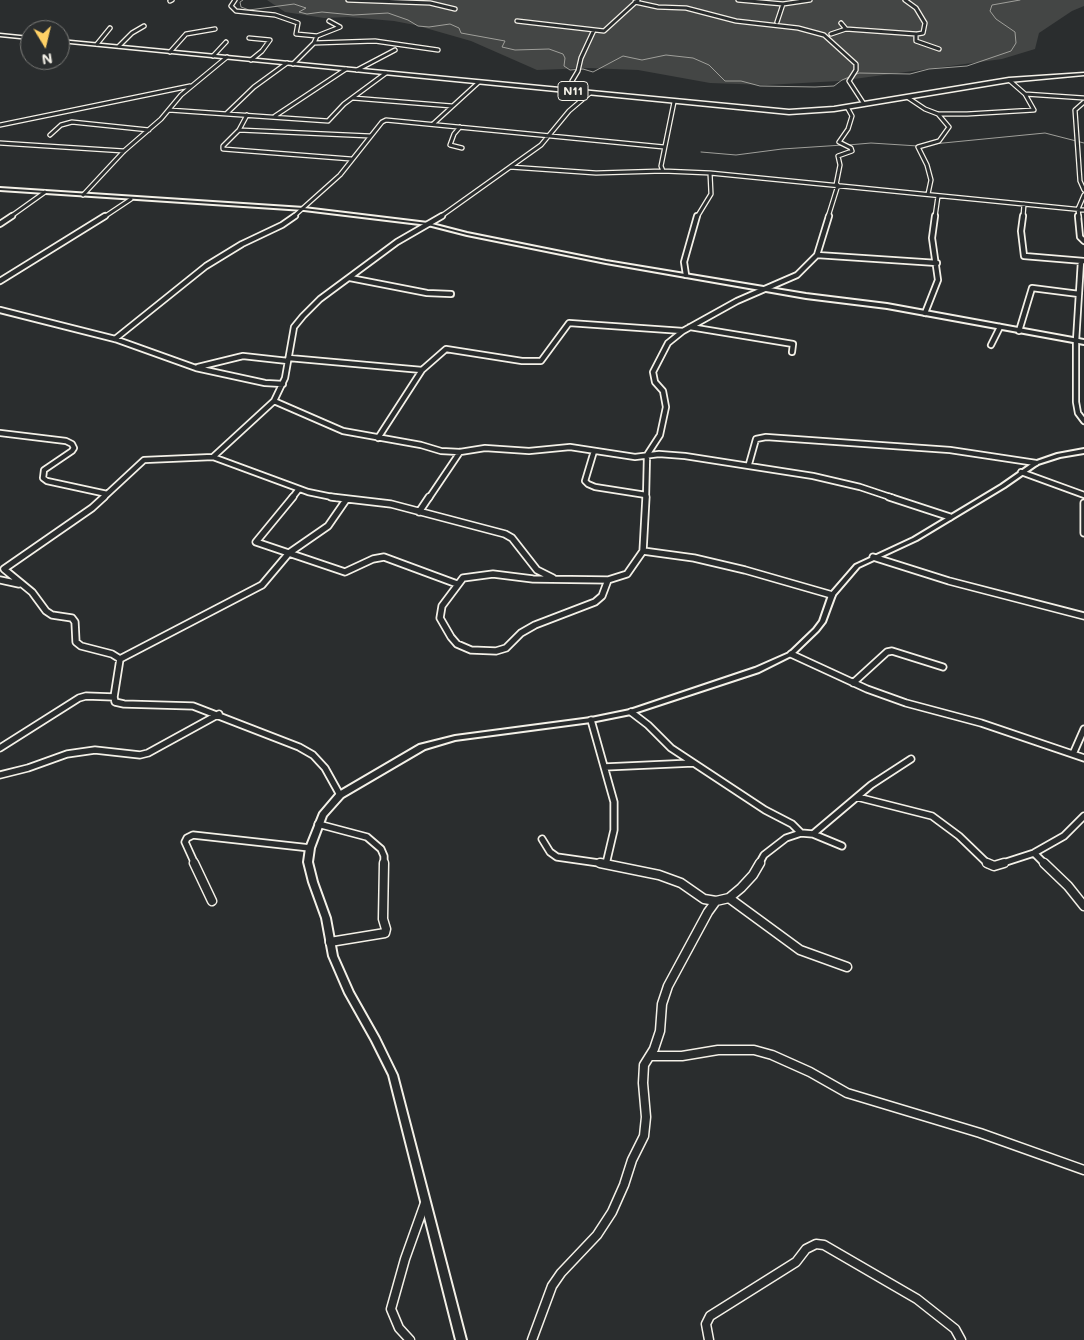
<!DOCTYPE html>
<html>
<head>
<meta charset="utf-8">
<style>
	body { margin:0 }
	#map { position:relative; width:1084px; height:1340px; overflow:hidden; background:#2a2d2e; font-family:Mali,sans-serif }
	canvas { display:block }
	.north { position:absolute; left:20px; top:20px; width:50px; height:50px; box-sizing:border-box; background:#2a2d2e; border:1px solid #7b7b78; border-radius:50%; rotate:171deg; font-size:14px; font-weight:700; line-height:20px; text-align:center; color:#f4f1e8 }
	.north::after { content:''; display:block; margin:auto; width:18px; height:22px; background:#ffd166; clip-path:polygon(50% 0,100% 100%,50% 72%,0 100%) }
</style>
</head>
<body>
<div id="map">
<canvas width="1084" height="1340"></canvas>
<div class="north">N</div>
</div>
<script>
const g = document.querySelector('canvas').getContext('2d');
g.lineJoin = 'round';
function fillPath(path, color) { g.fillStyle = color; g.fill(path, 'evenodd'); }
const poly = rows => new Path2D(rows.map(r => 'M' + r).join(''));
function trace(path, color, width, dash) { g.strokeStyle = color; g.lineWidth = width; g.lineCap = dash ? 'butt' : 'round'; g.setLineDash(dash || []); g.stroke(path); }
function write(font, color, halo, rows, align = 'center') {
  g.font = font + ' Mali,sans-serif'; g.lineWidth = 4.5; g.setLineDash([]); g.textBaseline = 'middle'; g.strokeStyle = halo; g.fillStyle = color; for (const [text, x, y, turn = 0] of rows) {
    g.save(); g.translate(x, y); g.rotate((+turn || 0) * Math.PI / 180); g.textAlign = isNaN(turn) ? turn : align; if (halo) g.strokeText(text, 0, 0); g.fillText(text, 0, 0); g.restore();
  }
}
fillPath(poly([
	[267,0,1084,0,1084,6,1072,11,1039,33,1035,49,1002,59,839,81,766,85,710,83,638,70,588,68,537,70,471,41,415,25,394,21,348,17,324,18,285,12]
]), '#444645');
trace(poly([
	[243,0,240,2,241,7,249,10,294,4,306,8,299,12,307,14,322,12,353,15,388,13,408,20,418,26,429,27,450,24,459,28,461,33,505,41,502,47,515,50,549,49,563,54,565,58,564,66,570,70,583,69,593,72,623,56,642,60,666,55,693,58,709,65,725,81,741,81,760,86,815,87,834,86,842,80,859,73,910,74,929,69,967,66,1011,51,1016,43,1015,32,996,19,990,11,992,5,1020,0],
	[933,144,1045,133,1084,143],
	[848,145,871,143,918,146],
	[701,152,736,155,782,149,843,145]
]), '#9f9f9a', 1);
const minorFar3 = poly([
	[235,0,231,6,236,11,275,15,298,23,296,34,317,36,314,43],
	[348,0,430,3,455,9],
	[738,0,783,4,810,0],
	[905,0,916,8,925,23,923,33,917,34],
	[170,1,172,0],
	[635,2,658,7,686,8,736,21,798,28,824,35,856,64,856,70,849,81,864,104],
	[517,21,604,31,638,0],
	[777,22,783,4],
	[846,29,916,34,916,41,939,49],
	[831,34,846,29,841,23],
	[317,36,340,27,329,21],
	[249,38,270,40,262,51,251,60],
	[97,44,110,28],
	[119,46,132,33,144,26],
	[170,52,186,34,215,29],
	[213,56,226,42],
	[293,64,314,43,375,41,438,50],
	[357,70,395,50],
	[1009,80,1025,94,1084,98],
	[575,92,572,81,578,71,581,58,594,30],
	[907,97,925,109,938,114,967,114,1034,110,1025,94],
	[353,98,452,106],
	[1084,102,1075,110,1080,181,1084,190],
	[169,110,328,121,344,104,386,73],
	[227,113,254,87,287,63],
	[247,115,239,130,223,146,223,149,351,159],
	[275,116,346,69],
	[433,124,479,82],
	[0,125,190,86],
	[460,127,454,134,450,145,462,148],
	[239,130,370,136],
	[50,135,61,125,72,122,149,130],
	[0,143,124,151],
	[510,167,596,173,663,171,710,173,1084,210],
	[663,171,661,166,674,102],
	[836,185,840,165,838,156,852,151,851,148,839,142,848,129,852,116,847,107],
	[928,194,931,180,927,165,918,147,939,141,949,127,938,114],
	[83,195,124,151,161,119,181,95,227,57],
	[10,217,45,192],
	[104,217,131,199],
	[293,217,340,175,382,122,386,120,664,147],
	[440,217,541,145,569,111,590,93],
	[697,217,711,194,710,173],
	[828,217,838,185],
	[935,217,938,196],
	[1023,217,1024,204],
	[1079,217,1078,209,1084,195]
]);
const minorFar2 = poly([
	[1023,216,1021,231,1024,256,1084,261],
	[1078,216,1080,237,1084,241],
	[0,224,12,216],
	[817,255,937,263],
	[1081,261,1076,341,1076,402,1078,413,1084,421],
	[686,275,684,262,697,216],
	[350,278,427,293,451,294],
	[0,281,105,216],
	[0,310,115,339,196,368,265,383,283,384],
	[925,313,938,280,932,238,935,216],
	[690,327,793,344,792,352],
	[1019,331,1032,288,1079,294],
	[115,339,206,266,242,244,282,225,295,216],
	[991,345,1000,327],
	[289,358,422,370,446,349,522,361,541,361,569,323,683,331,737,301,797,275,817,255,829,216],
	[198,367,243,356,288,361],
	[274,401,343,431,421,445,441,451,460,452,485,448,529,451,570,447,635,457,659,454,685,456,813,476,860,487,893,498],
	[0,433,66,441,72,444,74,448,72,451,44,470,43,478,47,481,107,494],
	[378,438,422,370],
	[594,451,585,481,588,484,595,487,646,495],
	[213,457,274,401,285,378,294,327,303,316,320,299,397,242,442,216],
	[749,464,756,439,766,437,950,450,1036,463],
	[1021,472,1084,495],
	[103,498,144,460,213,457,308,492,337,498],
	[292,498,299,489],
	[429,498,460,452],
	[646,498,647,455,660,435,666,407,663,391,655,382,653,372,668,343,683,331]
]);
const minorFar1 = poly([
	[104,497,92,508,4,569,32,592,46,611,52,615,72,618,75,622,76,642,81,646,112,654,120,659,114,697,115,702,124,704,193,706,299,747,313,755,325,768,340,795],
	[293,497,256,542,345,572,373,559,384,557,457,584],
	[331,497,391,504,505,534,512,538,537,570,553,578],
	[646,497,643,551,694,558,745,570,832,595],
	[889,497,950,517],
	[1084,503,1084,533],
	[419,512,429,497],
	[873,557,949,581,1084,616],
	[493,574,533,579,608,580,602,596,595,602,535,625,521,633,506,648,496,651,471,650,457,644,451,637,440,618,442,606,463,578,493,574],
	[0,580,19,584],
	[608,580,627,574,643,551],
	[791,654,867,689,906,703,981,723,1084,758],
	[120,659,262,585,289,553,328,526,346,500],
	[853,683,887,652,892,651,943,667],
	[631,712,648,725,671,748,765,810,792,824,801,833],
	[591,720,614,802,614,830,606,864],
	[0,748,79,698,86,696,114,697],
	[1073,754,1084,729],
	[605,767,693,763],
	[0,775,28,768,67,754,95,750,140,755,148,753,219,714],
	[857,797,932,816,959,836,988,864],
	[318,824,367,837,381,849,384,856,384,864],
	[813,834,842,846],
	[542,839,550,852,557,857,606,864],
	[1034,853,1045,864],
	[195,864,185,842,187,838,193,835,310,848],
	[759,864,764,855,786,838,801,833,813,834,871,785,911,759],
	[1000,864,1034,853,1064,836,1084,816]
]);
const minor = poly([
	[194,863,212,901],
	[600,863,659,875,681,883,704,899,716,901],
	[987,863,994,866,1004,863],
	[1044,863,1068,886,1084,906],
	[729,898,800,950,847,967],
	[330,942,385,933,386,929,383,919,384,863],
	[650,1056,682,1056,718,1050,754,1050,772,1055,810,1072,847,1093,980,1133,1084,1170],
	[410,1340,399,1328,391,1309,405,1259,425,1203],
	[532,1340,552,1286,561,1273,597,1235,612,1212,624,1185,632,1160,644,1136,646,1117,643,1083,644,1065,654,1049,660,1031,662,1004,668,986,708,912,716,901,729,898,741,888,753,875,760,863],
	[709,1340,706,1324,710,1316,796,1262,806,1249,816,1244,824,1245,917,1299,955,1329,961,1340]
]);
const tertiary = poly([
	[0,188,304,208,428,223,467,233,606,261,806,294,887,304,1084,340,1084,344,887,308,806,298,606,263,467,235,428,225,304,210,0,190,0,188],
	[1084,449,1084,453,1060,457,1038,464,1005,487,917,540,859,567,835,595,825,622,818,631,793,655,759,672,631,714,591,722,455,740,425,749,343,797,326,816,314,848,312,862,317,882,330,918,337,956,353,992,379,1038,397,1075,466,1340,456,1340,389,1075,372,1041,345,993,329,956,322,918,309,882,304,862,306,848,320,813,337,793,419,745,455,736,591,718,630,710,755,668,789,653,814,629,820,621,829,595,855,565,913,538,1001,485,1034,462,1057,454,1084,449]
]);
const trunk = poly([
	[0,34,30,37,30,39,0,36,0,34],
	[60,40,789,110,834,107,1009,78,1084,73,1084,75,1009,82,834,111,789,114,60,42,60,40]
]);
trace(minorFar3, '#f4f1e8', 5.5);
trace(minorFar2, '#f4f1e8', 8);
trace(minorFar1, '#f4f1e8', 9);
trace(minor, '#f4f1e8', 11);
trace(tertiary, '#f4f1e8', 4);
trace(trunk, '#f4f1e8', 3);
trace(minorFar3, '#2a2d2e', 3);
trace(minorFar2, '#2a2d2e', 4.5);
trace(minorFar1, '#2a2d2e', 5.5);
trace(minor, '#2a2d2e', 8);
fillPath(tertiary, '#2a2d2e');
fillPath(trunk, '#2a2d2e');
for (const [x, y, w] of [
	[573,91,30]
]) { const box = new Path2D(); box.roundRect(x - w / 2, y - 9.5, w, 19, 4); g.fillStyle = '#2a2d2e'; g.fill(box); trace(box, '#f4f1e8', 1); }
write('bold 12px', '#f4f1e8', null, [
	["N11",573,91]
]);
</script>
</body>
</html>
